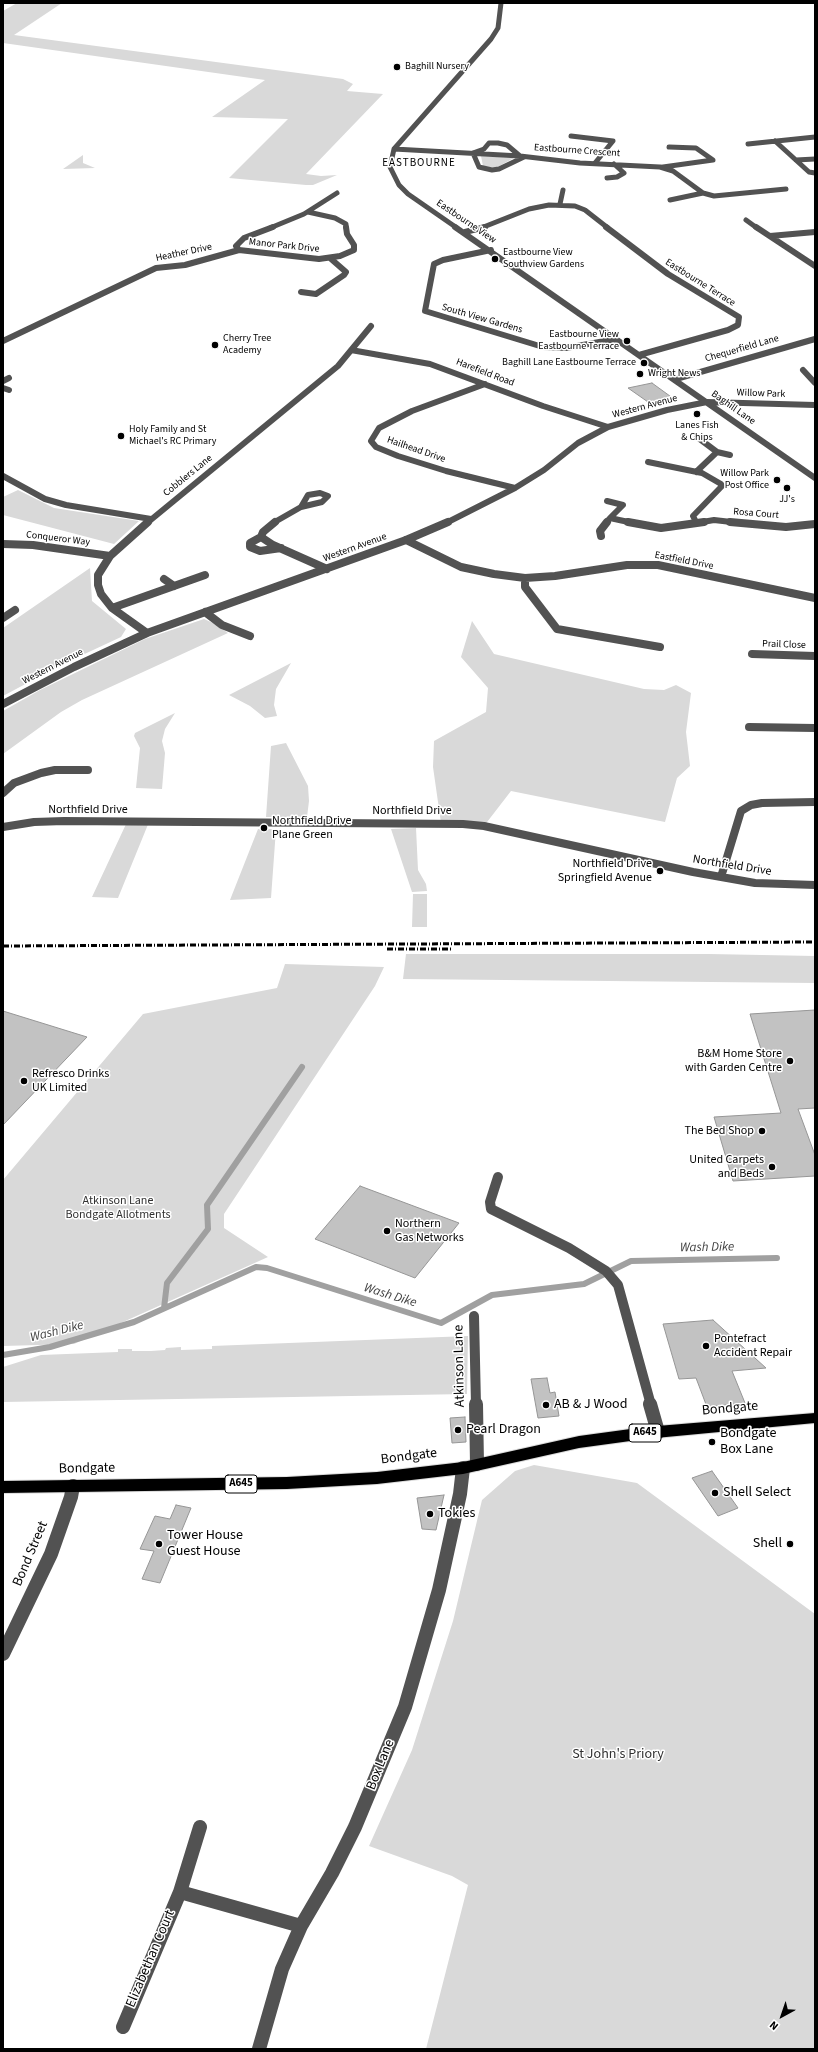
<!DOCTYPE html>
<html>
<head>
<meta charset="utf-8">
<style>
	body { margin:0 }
	#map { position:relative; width:818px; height:2052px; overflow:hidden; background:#fff; font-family:"Source Sans 3",sans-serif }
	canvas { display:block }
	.frame { position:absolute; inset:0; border:4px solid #000; pointer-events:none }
	.north { position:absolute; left:762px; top:1996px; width:40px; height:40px; -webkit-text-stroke:3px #fff; paint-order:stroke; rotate:220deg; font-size:11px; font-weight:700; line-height:16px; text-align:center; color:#000 }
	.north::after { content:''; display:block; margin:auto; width:14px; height:18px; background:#000; clip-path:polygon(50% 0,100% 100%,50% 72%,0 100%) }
</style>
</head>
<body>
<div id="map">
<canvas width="818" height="2052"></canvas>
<div class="frame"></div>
<div class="north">N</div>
</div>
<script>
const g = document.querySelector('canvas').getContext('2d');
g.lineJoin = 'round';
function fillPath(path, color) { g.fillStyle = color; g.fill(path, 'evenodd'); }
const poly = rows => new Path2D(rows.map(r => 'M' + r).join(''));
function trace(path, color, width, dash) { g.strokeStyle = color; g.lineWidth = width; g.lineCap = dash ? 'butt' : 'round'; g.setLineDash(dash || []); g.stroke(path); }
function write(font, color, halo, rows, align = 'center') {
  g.font = font + ' "Source Sans 3",sans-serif'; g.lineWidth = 3; g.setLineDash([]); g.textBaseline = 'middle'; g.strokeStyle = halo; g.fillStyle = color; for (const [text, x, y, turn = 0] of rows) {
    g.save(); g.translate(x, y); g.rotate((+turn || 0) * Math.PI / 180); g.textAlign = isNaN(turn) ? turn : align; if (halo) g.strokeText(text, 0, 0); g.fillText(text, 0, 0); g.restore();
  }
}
fillPath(poly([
	[17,3,62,3,14,35,343,79,353,84,347,91,383,94,306,174,321,176,337,175,313,185,306,185,229,178,288,119,212,117,265,80,3,43,3,11],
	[83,155,83,163,95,168,63,169],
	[481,156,514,158,496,168,483,166],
	[18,490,54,508,139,521,114,544,3,515,3,497],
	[90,568,92,601,126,629,121,637,61,665,3,696,3,628],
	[204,619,213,623,228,633,82,700,61,712,3,754,3,711,40,690,145,639],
	[472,621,494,654,644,689,664,690,676,685,691,693,686,732,690,766,677,778,665,822,511,791,484,826,441,823,433,767,434,741,486,712,488,688,461,657],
	[291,663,276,689,274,705,277,716,265,718,250,706,229,695],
	[175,713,165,729,162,741,165,753,162,789,136,788,140,748,134,736,135,733],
	[286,743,308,786,309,801,307,817,266,817,271,746],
	[127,822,149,822,118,898,92,897],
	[416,828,418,870,426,884,427,891,412,892,391,829],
	[258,829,276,829,271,898,230,900],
	[413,894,427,894,427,927,412,927],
	[406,954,709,954,815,956,815,983,403,979],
	[285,964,384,967,375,986,224,1214,224,1228,268,1257,74,1344,3,1346,3,1180,143,1014,277,988],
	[468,1336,467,1394,3,1402,3,1367,41,1355,118,1352,118,1349,132,1349,132,1351,151,1351,165,1350,166,1348,181,1347,181,1350,212,1349,212,1346],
	[534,1465,637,1483,815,1614,815,2049,426,2049,468,1885,452,1876,369,1846,412,1750,453,1621,482,1500,515,1471]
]), '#d9d9d9');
trace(poly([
	[164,1308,167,1283,208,1229,207,1205,302,1067],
	[3,1355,50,1347,134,1322,256,1267,267,1268,441,1323,492,1295,584,1284,631,1261,777,1258]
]), '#a0a0a0', 6);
const building = poly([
	[652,383,674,399,654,403,648,402,628,388,652,383],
	[815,1010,815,1108,798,1109,815,1155,815,1176,733,1181,714,1117,781,1113,750,1014,815,1010],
	[3,1011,87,1037,3,1125,3,1011],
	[360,1186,459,1223,415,1278,315,1239,360,1186],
	[713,1320,766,1368,732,1371,745,1403,707,1407,696,1378,679,1379,663,1324,713,1320],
	[547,1378,550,1393,555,1392,559,1416,538,1418,531,1379,547,1378],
	[465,1417,466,1442,452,1443,450,1418,465,1417],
	[712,1471,738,1508,718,1516,692,1478,712,1471],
	[444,1495,436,1530,422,1529,417,1498,444,1495],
	[176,1505,191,1508,160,1583,142,1579,154,1551,140,1549,155,1516,170,1519,176,1505]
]);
fillPath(building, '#c2c2c2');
trace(building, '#969696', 1);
const highway = poly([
	[815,1413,815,1423,645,1439,579,1448,463,1474,377,1484,287,1489,3,1493,3,1481,287,1477,377,1472,463,1462,579,1436,645,1427,815,1413]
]);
trace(highway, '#dbdbdb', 2);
trace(poly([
	[571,136,613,141,595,163],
	[775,141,809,172,815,173],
	[748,144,815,137],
	[394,149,520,156,580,163,660,167,673,171,703,193,714,196,786,189],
	[520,156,507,145,498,143,489,143,484,149,473,153,479,167,492,170,499,169,524,157],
	[796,160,815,159],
	[663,167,713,160,696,148,669,147],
	[607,178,617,177,624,173,614,164],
	[670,200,703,193],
	[560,204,563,190],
	[308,212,335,218,346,224,346,228],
	[746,220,757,228],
	[270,228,304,214,337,193],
	[457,228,408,194,399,185,390,167,394,149,491,39,498,28,501,3],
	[481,228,529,209,549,205,575,206,585,210,608,228]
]), '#525252', 5);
trace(poly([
	[455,227,815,478],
	[606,227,668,274,739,317,738,325,728,330,639,355],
	[756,227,815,266],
	[465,232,485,227],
	[770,236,815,232],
	[239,250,319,259,340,256,354,250,354,245,347,234,346,227],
	[491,250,443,260,434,264,425,311,543,347,566,348,616,339],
	[301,292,316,294,344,275,346,272,330,258],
	[3,341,156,268,185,265,239,250,236,246,244,238,273,227],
	[351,350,430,364,543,406,608,427],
	[803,370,815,383],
	[676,379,815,339],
	[3,381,9,378],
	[485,384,412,411,379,428,371,441,376,447,398,456,446,471,515,488],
	[3,388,9,390],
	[697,437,717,452,730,455],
	[648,462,702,473,721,484,722,486,693,516,696,522],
	[696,472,717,452],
	[3,476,45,499,66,505,151,519],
	[320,493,328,496,322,502,301,507,308,495,320,493],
	[607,501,623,505,610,518],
	[147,523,338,366,371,326],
	[273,523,301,507],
	[446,523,515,488,544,470,578,443,608,427,667,410,707,402,815,405],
	[606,523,610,518,633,523],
	[697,523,714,520,740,523]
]), '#525252', 6);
trace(poly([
	[275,522,263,532,261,537,273,545,327,569],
	[628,522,661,528,704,522],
	[730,522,786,527,815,524],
	[601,536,600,531,607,522],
	[261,537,250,543,250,547,260,551,281,548],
	[406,540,461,567,494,574,525,578,555,576,627,565,658,565,815,598],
	[3,544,33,545,110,556],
	[525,578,525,587,557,629,660,647],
	[164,579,174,586],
	[112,608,205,575],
	[205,612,222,625,250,636],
	[3,618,15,610],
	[147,633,112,608,101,594,98,585,98,575,110,556,148,522],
	[752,654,815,656],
	[3,704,74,667,147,633,406,540,448,522],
	[749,727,815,728],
	[3,793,14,783,41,773,55,770,88,770],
	[3,827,34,822,64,821,463,824,484,826,693,872,755,883,815,885],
	[721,877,741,811,751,805,762,803,815,802]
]), '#525252', 8);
trace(poly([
	[498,1177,490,1202,491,1209,569,1248,606,1271,618,1285,651,1405],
	[474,1316,476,1405]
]), '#525252', 10);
trace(poly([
	[476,1404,477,1464],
	[650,1404,658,1432],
	[3,1654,51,1554,71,1497,73,1486],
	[180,1892,301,1926],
	[123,2027,180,1892,200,1827],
	[259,2049,282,1969,301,1926,332,1873,355,1827,405,1707,439,1590,460,1494,463,1468]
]), '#525252', 14);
fillPath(highway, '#000');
trace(poly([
	[3,946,815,942],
	[387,949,453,949]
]), '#000', 3, [6, 2, 1, 2]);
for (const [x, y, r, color] of [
	[397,67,4,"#000"],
	[495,259,4,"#000"],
	[627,341,4,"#000"],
	[215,345,4,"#000"],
	[644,363,4,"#000"],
	[640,374,4,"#000"],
	[697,414,4,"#000"],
	[121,436,4,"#000"],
	[777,480,4,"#000"],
	[787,488,4,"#000"],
	[264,828,4,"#000"],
	[660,871,4,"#000"],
	[790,1061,4,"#000"],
	[24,1081,4,"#000"],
	[762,1131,4,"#000"],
	[772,1167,4,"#000"],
	[387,1231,4,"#000"],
	[706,1346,4,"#000"],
	[546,1405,4,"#000"],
	[458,1430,4,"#000"],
	[712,1442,4,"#000"],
	[715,1493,4,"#000"],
	[430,1514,4,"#000"],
	[159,1544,4,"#000"],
	[790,1544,4,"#000"]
]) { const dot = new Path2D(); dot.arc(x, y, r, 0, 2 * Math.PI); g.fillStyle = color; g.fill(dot); trace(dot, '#fff', 1.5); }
write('10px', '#000', '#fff', [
	["Baghill Nursery",405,67],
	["Eastbourne View",503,253],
	["Southview Gardens",503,265],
	["Eastbourne View",619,335,"right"],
	["Eastbourne Terrace",619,347,"right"],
	["Cherry Tree",223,339],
	["Academy",223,351],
	["Baghill Lane Eastbourne Terrace",636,363,"right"],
	["Wright News",648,374],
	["Lanes Fish",697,426,"center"],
	["& Chips",697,438,"center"],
	["Holy Family and St",129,430],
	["Michael's RC Primary",129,442],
	["Willow Park",769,474,"right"],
	["Post Office",769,486,"right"],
	["JJ's",787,500,"center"]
], 'left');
write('10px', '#000', '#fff', [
	["Eastbourne Crescent",577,151,4],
	["Eastbourne View",466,222,34],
	["Manor Park Drive",284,246,6],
	["Heather Drive",184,253,-12],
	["Eastbourne Terrace",700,283,32],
	["South View Gardens",482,319,16],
	["Chequerfield Lane",742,349,-16],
	["Harefield Road",485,373,21],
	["Willow Park",761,394,2],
	["Western Avenue",645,407,-15],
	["Baghill Lane",733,408,35],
	["Hailhead Drive",416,450,19],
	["Cobblers Lane",188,476,-39],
	["Rosa Court",756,514,5],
	["Conqueror Way",58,539,7],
	["Western Avenue",355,548,-20],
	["Eastfield Drive",684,561,11],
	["Prail Close",784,645,2],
	["Western Avenue",53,667,-27]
]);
g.letterSpacing = '1px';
write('11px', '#000', '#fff', [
	["EASTBOURNE",419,164]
]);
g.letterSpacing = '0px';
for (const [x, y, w] of [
	[645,1433,32],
	[241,1484,32]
]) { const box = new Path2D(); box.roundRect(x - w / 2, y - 9, w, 18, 3); g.fillStyle = '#fff'; g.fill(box); trace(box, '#000', 1); }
write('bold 11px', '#000', null, [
	["A645",645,1433],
	["A645",241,1484]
]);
write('12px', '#000', '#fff', [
	["Northfield Drive",88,810],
	["Northfield Drive",412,811],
	["Northfield Drive",732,866,9]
]);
write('12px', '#000', '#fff', [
	["Northfield Drive",272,821],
	["Plane Green",272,835],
	["Northfield Drive",652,864,"right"],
	["Springfield Avenue",652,878,"right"],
	["B&M Home Store",782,1054,"right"],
	["with Garden Centre",782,1068,"right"],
	["Refresco Drinks",32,1074],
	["UK Limited",32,1088],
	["The Bed Shop",754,1131,"right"],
	["United Carpets",764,1160,"right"],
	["and Beds",764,1174,"right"],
	["Northern",395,1224],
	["Gas Networks",395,1238],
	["Pontefract",714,1339],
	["Accident Repair",714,1353]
], 'left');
write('12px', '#303030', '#fff', [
	["Atkinson Lane",118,1201],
	["Bondgate Allotments",118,1215]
]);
write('italic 13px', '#414141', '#fff', [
	["Wash Dike",707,1248,-1],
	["Wash Dike",390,1296,17],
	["Wash Dike",57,1332,-14]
]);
write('14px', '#000', '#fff', [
	["Atkinson Lane",460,1366,-91],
	["Bondgate",730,1409,-5],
	["Bondgate",409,1457,-7],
	["Bondgate",87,1469,-1],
	["Bond Street",31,1554,-67],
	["Box Lane",381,1765,-68],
	["Elizabethan Court",151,1959,-67]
]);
write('14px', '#000', '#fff', [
	["AB & J Wood",554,1405],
	["Pearl Dragon",466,1430],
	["Bondgate",720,1434],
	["Box Lane",720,1450],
	["Shell Select",723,1493],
	["Tokies",438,1514],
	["Tower House",167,1536],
	["Guest House",167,1552],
	["Shell",782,1544,"right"]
], 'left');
write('14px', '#303030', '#fff', [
	["St John's Priory",618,1755]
]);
</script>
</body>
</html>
